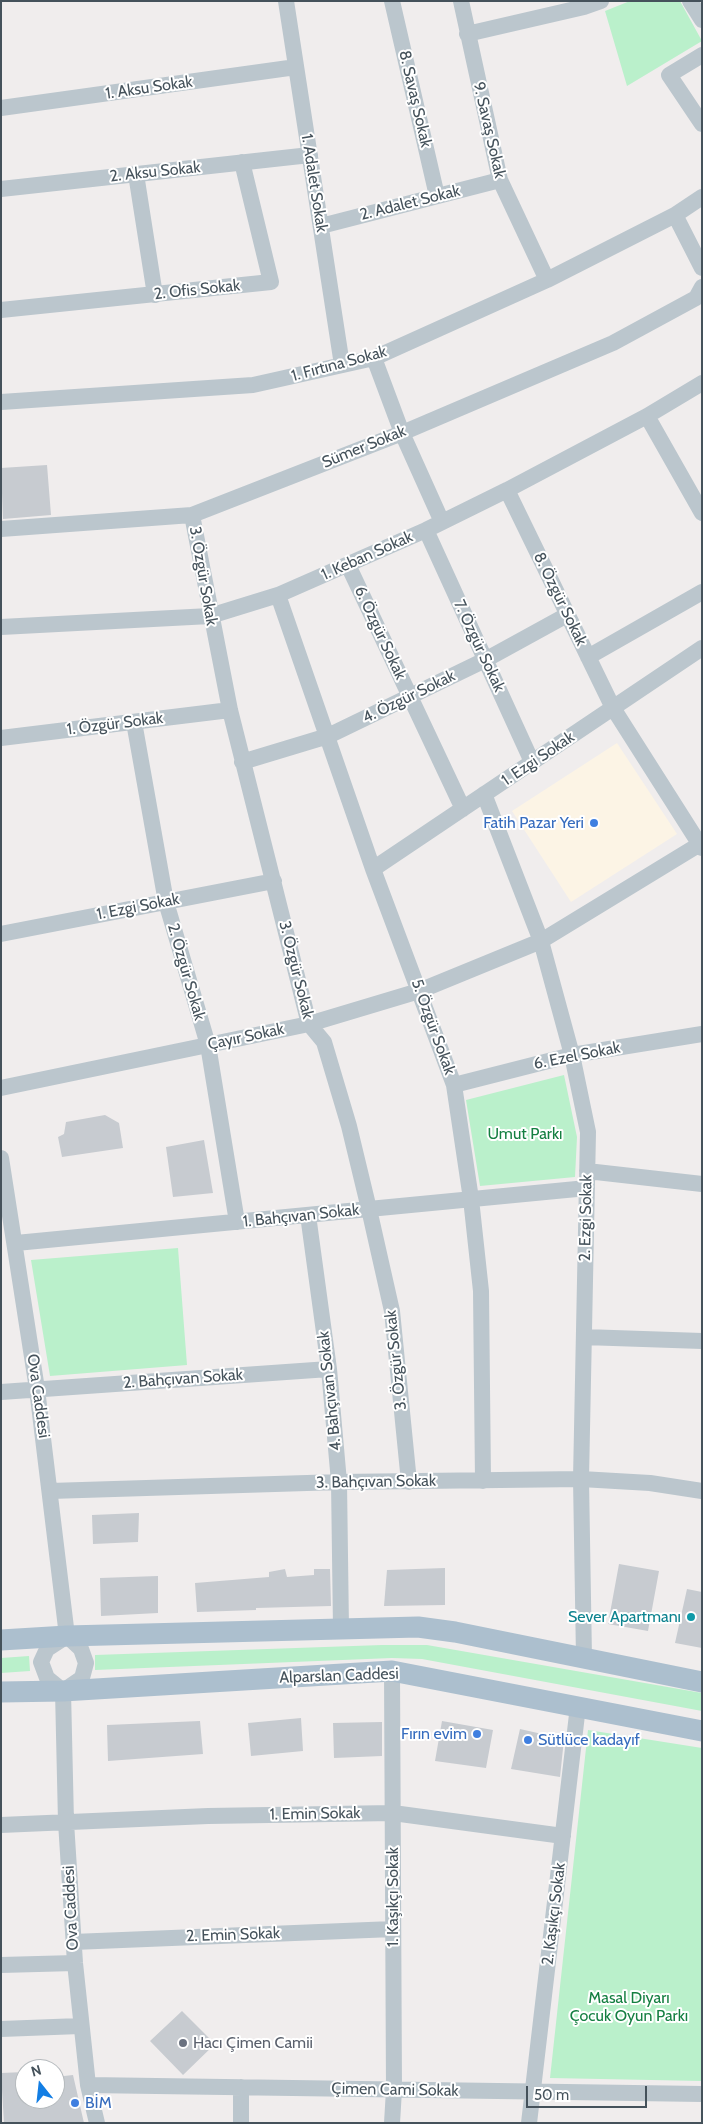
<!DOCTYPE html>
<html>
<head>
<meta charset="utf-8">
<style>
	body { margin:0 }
	#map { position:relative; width:703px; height:2124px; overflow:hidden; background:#f0eded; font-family:Cabin,sans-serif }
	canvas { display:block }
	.frame { position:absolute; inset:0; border:2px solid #45525b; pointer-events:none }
	.north { position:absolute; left:15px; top:2059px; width:50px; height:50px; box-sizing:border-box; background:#fff; border:1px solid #b5babd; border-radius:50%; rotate:344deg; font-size:14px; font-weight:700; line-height:20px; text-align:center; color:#45525b }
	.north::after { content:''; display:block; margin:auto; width:18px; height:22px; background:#137ee4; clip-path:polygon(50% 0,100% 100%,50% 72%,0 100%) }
	.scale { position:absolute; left:526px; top:2086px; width:121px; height:22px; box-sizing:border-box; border:2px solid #45525b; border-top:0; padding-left:6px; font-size:15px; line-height:18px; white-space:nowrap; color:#45525b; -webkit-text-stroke:4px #fff; paint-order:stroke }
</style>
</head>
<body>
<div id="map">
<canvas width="703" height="2124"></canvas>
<div class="frame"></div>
<div class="north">N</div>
<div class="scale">50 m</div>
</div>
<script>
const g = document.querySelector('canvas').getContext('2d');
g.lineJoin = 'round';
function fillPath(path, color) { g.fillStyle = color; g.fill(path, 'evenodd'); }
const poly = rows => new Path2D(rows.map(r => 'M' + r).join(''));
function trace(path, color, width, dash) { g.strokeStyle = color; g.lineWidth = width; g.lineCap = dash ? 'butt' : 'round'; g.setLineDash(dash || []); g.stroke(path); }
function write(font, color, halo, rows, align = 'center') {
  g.font = font + ' Cabin,sans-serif'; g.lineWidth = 4; g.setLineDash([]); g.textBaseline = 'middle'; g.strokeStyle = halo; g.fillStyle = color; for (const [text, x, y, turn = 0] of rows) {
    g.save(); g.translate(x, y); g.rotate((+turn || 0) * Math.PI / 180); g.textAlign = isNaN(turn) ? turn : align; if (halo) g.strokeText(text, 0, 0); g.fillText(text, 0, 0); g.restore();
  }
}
fillPath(poly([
	[617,743,677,834,571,902,512,811]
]), '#fcf4e5');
fillPath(poly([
	[630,1,680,1,702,41,627,86,605,11],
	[564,1075,577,1137,575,1177,480,1186,466,1100],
	[178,1248,187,1365,50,1376,31,1260],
	[382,1645,427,1645,702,1693,702,1711,422,1659,392,1658,95,1670,95,1655],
	[29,1656,30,1671,1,1673,1,1658],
	[588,1730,702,1748,702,2081,550,2078]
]), '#baf0cb');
fillPath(poly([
	[47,465,51,515,3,519,1,468],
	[105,1115,119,1123,123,1148,62,1157,58,1137,64,1134,66,1122],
	[204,1140,213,1193,173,1197,166,1147],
	[139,1513,138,1542,93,1544,92,1515],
	[619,1564,659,1571,648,1631,608,1624],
	[445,1568,445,1605,384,1606,387,1570],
	[285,1569,287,1577,314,1575,314,1569,330,1569,331,1606,256,1608,256,1610,197,1612,195,1583,269,1577,269,1572],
	[158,1576,158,1613,101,1616,100,1578],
	[687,1589,702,1592,702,1648,675,1643],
	[301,1718,303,1751,251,1756,248,1723],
	[200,1721,203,1754,108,1761,107,1725],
	[442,1721,493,1730,486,1768,435,1761],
	[382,1722,382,1756,334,1758,333,1723],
	[520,1729,564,1739,560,1777,511,1769],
	[182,2011,215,2044,183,2075,150,2041],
	[25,2072,25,2099,55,2099,55,2077,73,2075,84,2123,4,2123,1,2073]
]), '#c7cbd0');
trace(poly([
	[286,1,342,365],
	[392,1,437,196],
	[461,1,500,180,547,280],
	[690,1,702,20],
	[467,34,584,7,601,1],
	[702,55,669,75,702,124],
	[1,108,296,67],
	[136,174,155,295],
	[1,189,310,155],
	[675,215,702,268],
	[321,226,500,180],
	[1,310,271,282,242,162],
	[374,358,402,433,442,522],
	[1,402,253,385,374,358,547,280,675,215,702,197],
	[647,416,702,513],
	[507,490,613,708,702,848],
	[192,515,230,710,309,1024,324,1042,349,1126,369,1209,392,1311,409,1482],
	[1,529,192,515,402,433,613,343,696,298,702,287],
	[426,530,532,762],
	[348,565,463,809],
	[278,595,373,869,454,1085,471,1199,481,1291,483,1481],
	[1,627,210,616,278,595,426,530,507,490,647,416,702,383],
	[588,657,702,592],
	[134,722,166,902,208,1045,237,1222],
	[1,738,230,710],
	[242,762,328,736,485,660,567,615],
	[484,794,541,941,572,1055,588,1132,581,1479,584,1658],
	[373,869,702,648],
	[1,934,274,881],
	[454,1085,572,1055,702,1034],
	[1,1088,309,1024,419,991,541,941,700,844],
	[1,1158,37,1389,67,1636,81,1649,86,1663,82,1678,63,1691],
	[587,1171,702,1184],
	[308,1215,329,1369,339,1482,341,1629],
	[16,1243,587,1188],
	[584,1337,702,1341],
	[1,1392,329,1369],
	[50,1491,339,1482,581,1479,650,1483,702,1491],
	[392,1671,394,2090,392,2123],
	[63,1691,66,1822,75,1963,88,2085,97,2123],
	[63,1691,47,1678,41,1662,47,1649,67,1636],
	[1,1825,208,1816,393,1813,563,1836],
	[73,1942,393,1929],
	[1,1965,75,1963],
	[1,2029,80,2026],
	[88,2085,702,2094],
	[241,2087,241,2123],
	[529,2123,578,1706]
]), '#bbc6cd', 16);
trace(poly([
	[1,1640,67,1636,418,1627,455,1632,702,1682],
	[1,1692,63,1691,392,1671,702,1731]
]), '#acbfce', 21);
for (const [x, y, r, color] of [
	[594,823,5,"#3f7fe0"],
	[691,1617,5,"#0f9aa8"],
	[477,1734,5,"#3f7fe0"],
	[528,1740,5,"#3f7fe0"],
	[183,2043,5,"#6b7280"],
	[75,2103,5,"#3f7fe0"]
]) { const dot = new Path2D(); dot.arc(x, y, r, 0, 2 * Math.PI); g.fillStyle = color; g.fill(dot); trace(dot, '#fff', 2); }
write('16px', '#45525b', '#fff', [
	["1. Aksu Sokak",149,88,-8],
	["8. Savaş Sokak",415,99,77],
	["9. Savaş Sokak",489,130,77],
	["2. Aksu Sokak",155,172,-6],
	["1. Adalet Sokak",314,183,81],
	["2. Adalet Sokak",410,203,-14],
	["2. Ofis Sokak",197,290,-6],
	["1. Fırtına Sokak",339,364,-15],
	["Sümer Sokak",364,447,-22],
	["1. Keban Sokak",367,556,-24],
	["3. Özgür Sokak",203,576,80],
	["8. Özgür Sokak",560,599,64],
	["6. Özgür Sokak",380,633,65],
	["7. Özgür Sokak",479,646,65],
	["4. Özgür Sokak",409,697,-26],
	["1. Özgür Sokak",115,724,-7],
	["1. Ezgi Sokak",538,759,-34],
	["1. Ezgi Sokak",138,907,-11],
	["3. Özgür Sokak",296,970,76],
	["2. Özgür Sokak",186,972,74],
	["5. Özgür Sokak",433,1027,70],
	["Çayır Sokak",246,1037,-12],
	["6. Ezel Sokak",577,1056,-11],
	["1. Bahçıvan Sokak",301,1216,-6],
	["2. Ezgi Sokak",586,1218,-89],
	["3. Özgür Sokak",396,1360,-96],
	["2. Bahçıvan Sokak",183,1379,-4],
	["4. Bahçıvan Sokak",330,1391,-96],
	["Ova Caddesi",38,1396,82],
	["3. Bahçıvan Sokak",376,1482,-1],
	["Alparslan Caddesi",339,1676,-2],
	["1. Emin Sokak",315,1814,-1],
	["1. Kaşıkçı Sokak",393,1897,-90],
	["Ova Caddesi",71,1908,-93],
	["2. Kaşıkçı Sokak",554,1914,-83],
	["2. Emin Sokak",233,1935,-2],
	["Çimen Cami Sokak",395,2090,1]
]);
write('16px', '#366cbe', '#fff', [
	["Fatih Pazar Yeri",584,823],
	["Fırın evim",467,1734],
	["Sütlüce kadayıf",538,1740,"left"],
	["BİM",85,2103,"left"]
], 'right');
write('16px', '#147f41', '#fff', [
	["Umut Parkı",525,1134],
	["Masal Diyarı",629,1998],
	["Çocuk Oyun Parkı",629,2016]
]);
write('16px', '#0d838f', '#fff', [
	["Sever Apartmanı",681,1617]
], 'right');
write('16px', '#5b616d', '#fff', [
	["Hacı Çimen Camii",193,2043]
], 'left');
</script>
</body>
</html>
